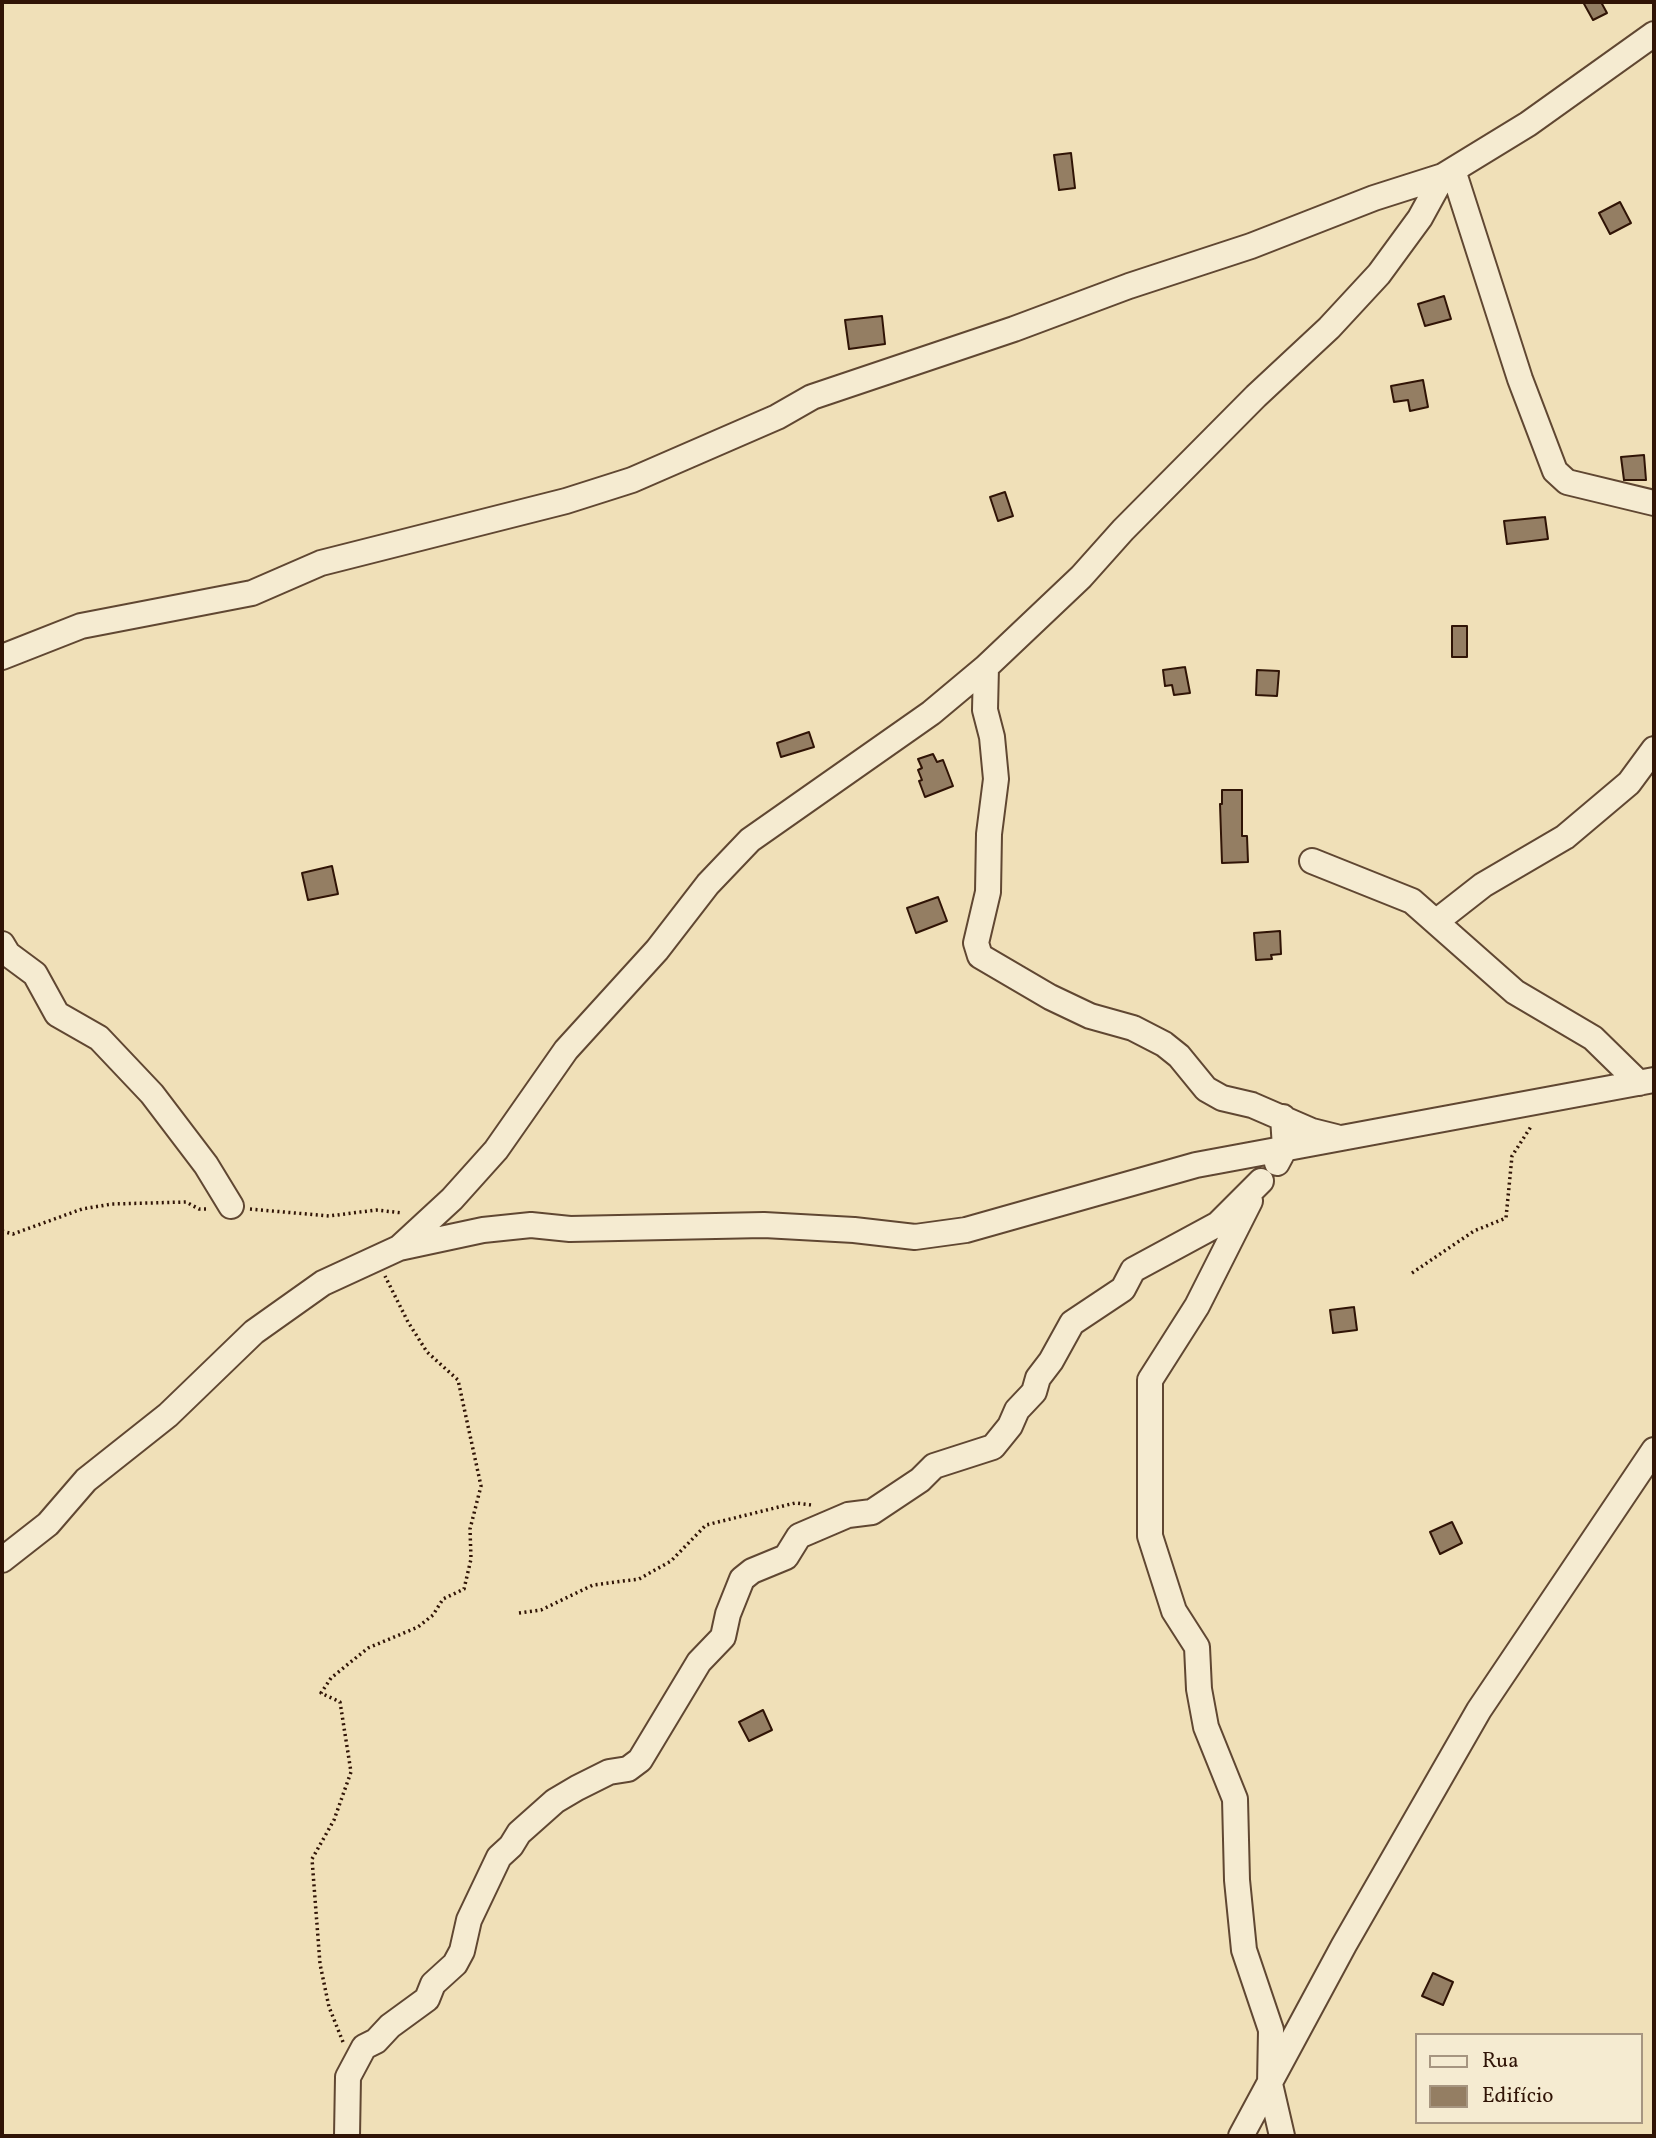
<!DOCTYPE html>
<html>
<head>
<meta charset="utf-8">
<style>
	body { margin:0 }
	#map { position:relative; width:1656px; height:2138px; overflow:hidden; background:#f0e0b8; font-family:Vollkorn,serif }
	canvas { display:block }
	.frame { position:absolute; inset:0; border:4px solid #301406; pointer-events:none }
	.legend { position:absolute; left:1415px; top:2033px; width:228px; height:91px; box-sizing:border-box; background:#f5ebd1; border:2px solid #a69580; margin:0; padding:9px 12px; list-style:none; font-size:21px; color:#301406 }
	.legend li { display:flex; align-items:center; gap:14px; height:35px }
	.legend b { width:35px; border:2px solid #a69580 }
</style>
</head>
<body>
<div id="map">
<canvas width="1656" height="2138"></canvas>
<div class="frame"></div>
<ul class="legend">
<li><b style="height:9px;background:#f5ebd1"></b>Rua</li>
<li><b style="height:19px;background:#947e63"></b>Edifício</li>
</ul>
</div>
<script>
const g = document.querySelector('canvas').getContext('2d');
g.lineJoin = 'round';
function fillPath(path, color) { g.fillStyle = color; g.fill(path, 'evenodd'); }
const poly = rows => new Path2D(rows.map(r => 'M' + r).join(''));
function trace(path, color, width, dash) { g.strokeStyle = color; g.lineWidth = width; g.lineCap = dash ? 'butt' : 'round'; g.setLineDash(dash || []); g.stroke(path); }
const building = poly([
	[1583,2,1601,2,1607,13,1593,20,1583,2],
	[1071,153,1075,188,1059,190,1054,155,1071,153],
	[1620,202,1631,223,1610,234,1599,213,1620,202],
	[1444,296,1451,319,1425,326,1418,304,1444,296],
	[882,316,885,344,849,349,845,320,882,316],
	[1423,380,1428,407,1410,411,1408,400,1394,402,1391,386,1423,380],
	[1644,455,1646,480,1624,480,1621,457,1644,455],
	[1005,492,1013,516,998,521,990,497,1005,492],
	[1545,517,1548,539,1507,544,1504,521,1545,517],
	[1452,626,1467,626,1467,657,1452,657,1452,626],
	[1185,667,1190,693,1174,695,1172,685,1165,686,1163,670,1185,667],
	[1257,670,1279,671,1277,696,1256,695,1257,670],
	[809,732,814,747,781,757,777,743,809,732],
	[933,754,937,762,943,760,953,786,925,797,919,781,922,780,918,770,922,768,918,759,933,754],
	[1222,790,1242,790,1242,836,1247,836,1248,862,1222,863,1220,804,1222,804,1222,790],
	[332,866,338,894,308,900,302,873,332,866],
	[938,897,947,921,916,933,907,908,938,897],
	[1280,931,1281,954,1271,955,1272,959,1256,960,1254,933,1280,931],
	[1354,1307,1357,1330,1333,1333,1330,1310,1354,1307],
	[1452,1522,1462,1543,1440,1554,1430,1532,1452,1522],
	[763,1710,772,1730,749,1741,739,1722,763,1710],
	[1433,1973,1453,1982,1443,2005,1422,1996,1433,1973]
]);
fillPath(building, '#947e63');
trace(building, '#301406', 2);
const minor = poly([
	[1453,170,1520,379,1555,471,1567,482,1654,503],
	[2,657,81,626,252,593,321,563,566,501,632,480,777,417,812,397,1014,329,1129,286,1251,246,1374,198,1443,176,1528,124,1654,34],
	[986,667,985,710,992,737,996,779,989,834,988,892,976,943,980,956,1050,997,1090,1016,1133,1028,1164,1044,1179,1056,1206,1089,1222,1098,1252,1105,1312,1131,1336,1137],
	[1312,861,1412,901,1515,992,1593,1038,1639,1083],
	[1437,921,1483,885,1565,837,1629,783,1654,749],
	[2,944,8,954,35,974,57,1014,99,1038,152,1094,206,1165,231,1206],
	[1277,1163,1285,1148,1283,1117],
	[1250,1201,1197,1306,1150,1380,1150,1536,1174,1611,1197,1647,1199,1689,1206,1727,1235,1799,1237,1880,1244,1950,1271,2030,1270,2084,1282,2136],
	[400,1247,452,1199,496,1150,566,1050,657,950,708,884,750,840,931,713,986,667,1081,577,1123,530,1256,396,1329,328,1379,274,1420,218,1443,176],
	[2,1560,48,1524,86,1480,168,1415,254,1332,323,1283,399,1248,483,1230,531,1225,570,1229,764,1225,854,1230,915,1237,966,1230,1196,1165,1654,1080],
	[347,2136,348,2077,364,2047,376,2041,390,2026,427,1999,433,1984,455,1964,462,1951,469,1920,499,1857,511,1846,519,1833,555,1801,577,1788,609,1772,628,1769,640,1760,699,1662,723,1637,728,1614,742,1579,752,1571,786,1557,799,1536,848,1515,872,1512,920,1480,934,1466,993,1447,1010,1426,1017,1410,1034,1392,1038,1378,1051,1361,1072,1323,1123,1289,1133,1270,1218,1224,1261,1181],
	[1241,2136,1344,1945,1479,1710,1654,1450]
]);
trace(minor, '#604732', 28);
trace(poly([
	[250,1209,329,1216,376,1210,403,1213],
	[2,1231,13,1234,82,1209,112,1204,186,1202,199,1209,208,1209],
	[1412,1273,1474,1231,1506,1218,1512,1156,1532,1125],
	[519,1613,541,1610,593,1585,639,1579,671,1561,706,1525,795,1503,812,1505],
	[343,2042,329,2007,320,1964,312,1859,334,1820,351,1772,340,1702,321,1693,331,1678,368,1648,418,1627,433,1615,443,1599,464,1589,471,1559,470,1529,481,1486,458,1380,427,1352,408,1322,385,1276]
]), '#301406', 3.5, [2, 3.5]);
trace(minor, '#f5ebd1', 24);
</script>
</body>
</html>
